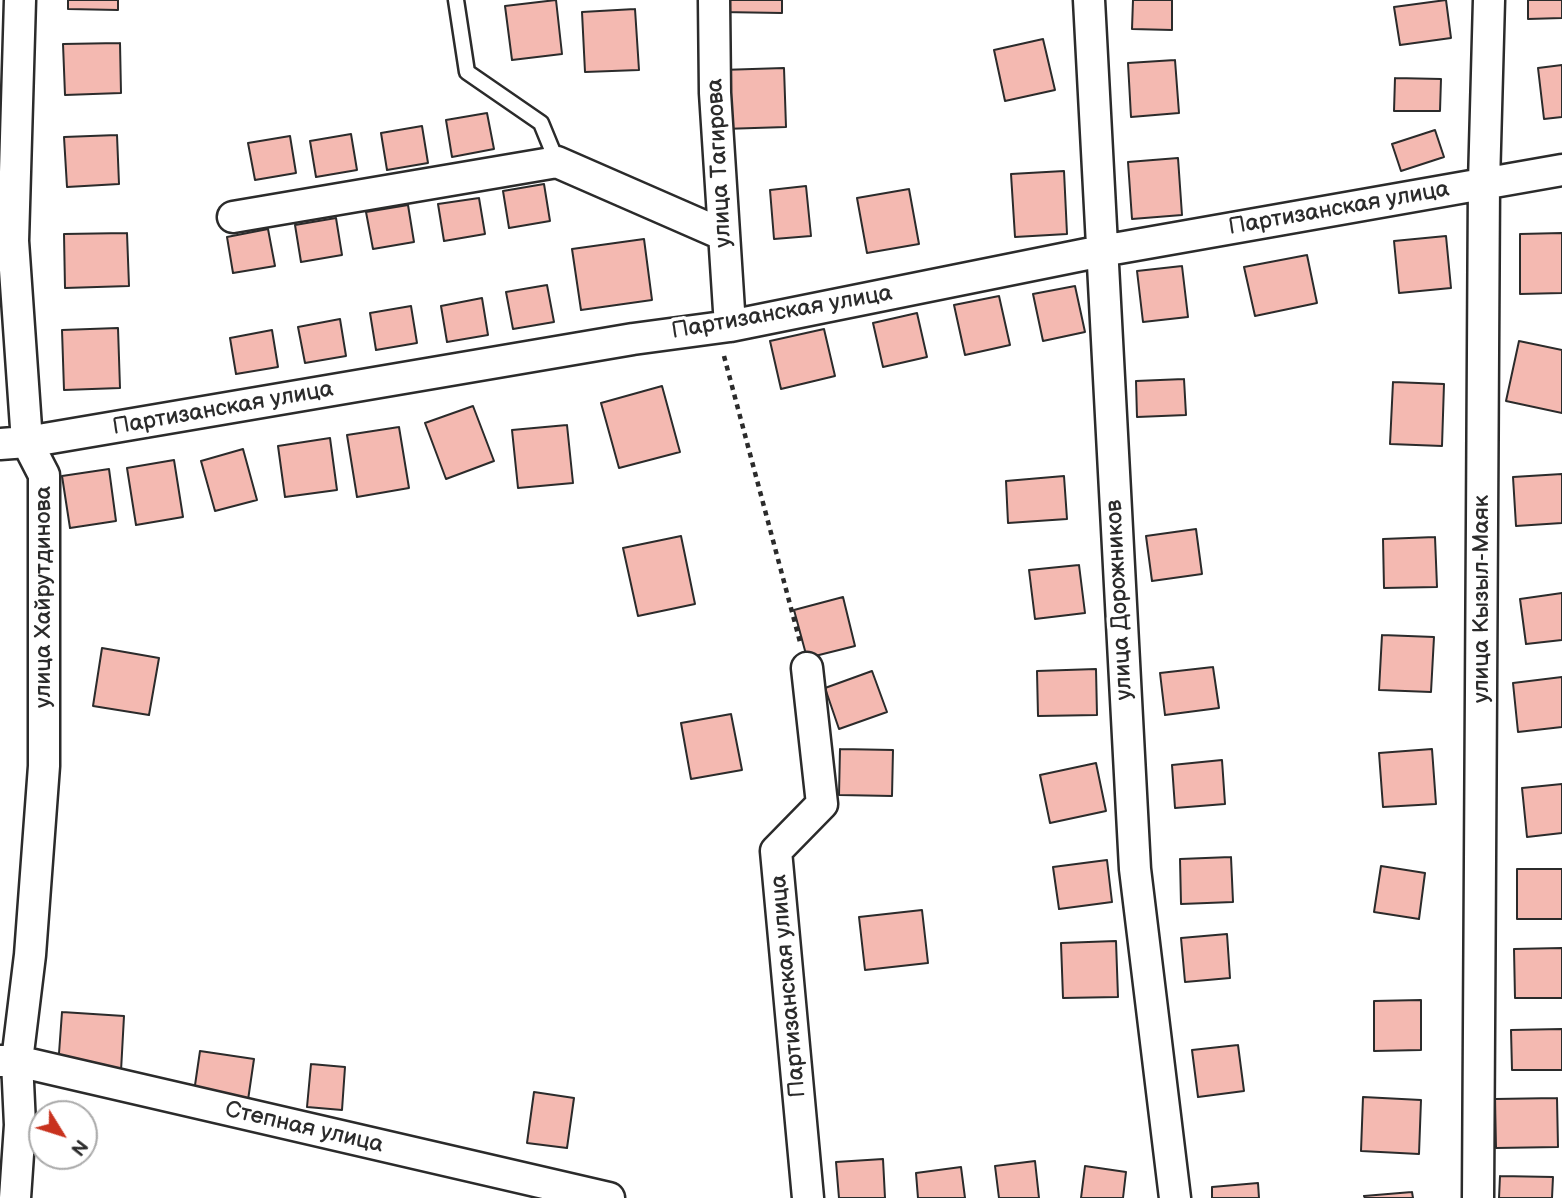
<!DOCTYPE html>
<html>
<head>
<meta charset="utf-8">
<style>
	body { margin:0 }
	#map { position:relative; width:1562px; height:1198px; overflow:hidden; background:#fff; font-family:"Balsamiq Sans",sans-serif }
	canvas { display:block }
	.north { position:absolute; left:28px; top:1100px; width:70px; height:70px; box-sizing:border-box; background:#fff; border:2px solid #aaa; border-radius:50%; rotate:128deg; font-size:19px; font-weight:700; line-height:28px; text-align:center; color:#2b2b2b }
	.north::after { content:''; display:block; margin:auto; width:24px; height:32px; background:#c8321e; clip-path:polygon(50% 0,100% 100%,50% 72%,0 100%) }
</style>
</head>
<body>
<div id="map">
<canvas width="1562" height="1198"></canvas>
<div class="north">N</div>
</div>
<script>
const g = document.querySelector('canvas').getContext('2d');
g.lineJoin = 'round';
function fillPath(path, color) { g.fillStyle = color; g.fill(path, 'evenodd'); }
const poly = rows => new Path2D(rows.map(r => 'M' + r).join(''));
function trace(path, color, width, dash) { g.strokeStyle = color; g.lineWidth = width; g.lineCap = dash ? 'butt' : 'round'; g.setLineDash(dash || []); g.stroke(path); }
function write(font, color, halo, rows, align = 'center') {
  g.font = font + ' "Balsamiq Sans",sans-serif'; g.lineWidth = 7; g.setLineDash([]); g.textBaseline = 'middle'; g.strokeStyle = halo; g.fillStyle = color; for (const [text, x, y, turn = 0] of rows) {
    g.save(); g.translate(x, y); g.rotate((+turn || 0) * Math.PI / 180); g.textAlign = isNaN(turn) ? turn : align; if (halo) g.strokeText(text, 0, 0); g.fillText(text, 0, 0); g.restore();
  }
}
const building = poly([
	[68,0,118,0,118,10,68,9,68,0],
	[556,0,562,54,512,60,505,6,556,0],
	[721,0,782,0,782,13,721,12,721,0],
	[1133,0,1172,0,1172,30,1132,29,1133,0],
	[1446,0,1451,38,1400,45,1394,7,1446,0],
	[1528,0,1562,0,1562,18,1528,19,1528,0],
	[635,9,639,70,585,72,582,12,635,9],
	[1043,39,1055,90,1005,101,994,50,1043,39],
	[120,43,121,93,65,95,63,44,120,43],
	[1175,60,1179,113,1131,117,1128,63,1175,60],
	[1562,65,1562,117,1544,119,1538,68,1562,65],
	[784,68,786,127,723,129,721,70,784,68],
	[1395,78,1441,79,1440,111,1394,111,1395,78],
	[487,113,494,149,452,157,446,120,487,113],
	[422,126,428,163,387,170,381,133,422,126],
	[1435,130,1444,157,1401,171,1392,144,1435,130],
	[351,134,357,170,316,177,310,141,351,134],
	[117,135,119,184,67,187,64,137,117,135],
	[290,136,296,173,255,180,248,143,290,136],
	[1178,158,1182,215,1132,219,1128,162,1178,158],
	[1064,171,1067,234,1015,237,1011,174,1064,171],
	[544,184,550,221,509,228,503,191,544,184],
	[806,186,811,236,774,239,770,190,806,186],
	[909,189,919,244,867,253,857,198,909,189],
	[479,198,485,234,444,241,438,204,479,198],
	[408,205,414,242,373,249,366,212,408,205],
	[336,218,342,255,301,262,295,225,336,218],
	[268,229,275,266,233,273,227,237,268,229],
	[127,233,129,286,65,288,64,234,127,233],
	[1562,233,1562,293,1520,294,1520,234,1562,233],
	[1446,236,1451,288,1399,293,1394,241,1446,236],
	[644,239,652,300,581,310,572,249,644,239],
	[1307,255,1317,303,1255,316,1244,267,1307,255],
	[1182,266,1188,317,1143,322,1137,271,1182,266],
	[547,285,554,322,513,329,506,292,547,285],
	[1075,286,1085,332,1043,341,1033,294,1075,286],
	[999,296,1010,345,965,355,954,305,999,296],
	[482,298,488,335,447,342,441,306,482,298],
	[411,306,417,343,376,350,370,313,411,306],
	[917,313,927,357,883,367,873,323,917,313],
	[340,319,346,356,305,363,298,327,340,319],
	[118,328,120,388,64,390,62,330,118,328],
	[824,329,835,376,781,389,770,341,824,329],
	[272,330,278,367,236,374,230,338,272,330],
	[1519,341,1562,350,1562,413,1506,401,1519,341],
	[1184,379,1186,415,1137,417,1136,381,1184,379],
	[1393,382,1444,384,1442,446,1390,444,1393,382],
	[662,386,680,452,619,468,601,403,662,386],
	[473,406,494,461,446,479,425,423,473,406],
	[567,425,573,483,518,488,512,430,567,425],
	[399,427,409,488,357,497,347,435,399,427],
	[330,438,337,490,285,497,278,446,330,438],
	[243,449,257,500,215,511,201,461,243,449],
	[174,460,183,517,136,525,127,468,174,460],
	[109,469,116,521,70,528,62,476,109,469],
	[1562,474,1562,523,1516,526,1513,477,1562,474],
	[1064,476,1067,519,1008,523,1006,481,1064,476],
	[1196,529,1202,574,1152,581,1146,536,1196,529],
	[681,536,695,604,638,616,623,548,681,536],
	[1435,537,1437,587,1384,588,1383,539,1435,537],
	[1079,565,1085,613,1035,619,1029,570,1079,565],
	[1562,593,1562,640,1526,644,1520,599,1562,593],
	[843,597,855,646,807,658,794,610,843,597],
	[1382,635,1434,637,1431,692,1379,690,1382,635],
	[102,648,159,658,149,715,93,706,102,648],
	[1213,667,1219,708,1165,715,1160,673,1213,667],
	[1096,669,1097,715,1038,716,1037,671,1096,669],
	[872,671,887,712,839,729,825,688,872,671],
	[1562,677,1562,727,1518,732,1513,683,1562,677],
	[731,714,742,770,691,779,681,723,731,714],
	[840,749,893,750,892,796,839,795,840,749],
	[1432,749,1436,804,1383,807,1379,753,1432,749],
	[1222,760,1225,804,1175,808,1172,765,1222,760],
	[1096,763,1106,811,1050,823,1040,775,1096,763],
	[1562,784,1562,833,1527,837,1522,788,1562,784],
	[1231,857,1233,902,1181,904,1180,859,1231,857],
	[1107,860,1112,902,1059,909,1053,867,1107,860],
	[1381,866,1425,873,1419,919,1374,912,1381,866],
	[1517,869,1562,869,1562,919,1517,919,1517,869],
	[922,910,928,963,865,970,859,917,922,910],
	[1227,934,1230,978,1185,982,1181,938,1227,934],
	[1116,941,1118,997,1063,998,1061,943,1116,941],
	[1562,948,1562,998,1515,998,1514,949,1562,948],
	[1421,1000,1421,1050,1374,1051,1374,1001,1421,1000],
	[62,1012,124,1016,121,1071,58,1067,62,1012],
	[1562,1029,1562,1070,1512,1070,1511,1030,1562,1029],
	[1238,1045,1244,1091,1198,1097,1192,1050,1238,1045],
	[200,1051,254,1059,248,1100,194,1092,200,1051],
	[311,1064,345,1067,342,1110,307,1107,311,1064],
	[534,1092,574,1098,567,1148,527,1143,534,1092],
	[1363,1097,1421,1100,1419,1154,1361,1151,1363,1097],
	[1557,1098,1558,1147,1496,1148,1495,1099,1557,1098],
	[883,1159,885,1198,839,1198,836,1162,883,1159],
	[1035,1161,1039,1198,999,1198,995,1166,1035,1161],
	[1085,1166,1126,1172,1123,1198,1081,1198,1085,1166],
	[961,1167,965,1198,918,1198,916,1173,961,1167],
	[1500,1176,1553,1177,1552,1198,1499,1198,1500,1176],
	[1258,1183,1259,1198,1212,1198,1212,1187,1258,1183],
	[1412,1192,1413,1198,1365,1198,1364,1196,1412,1192]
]);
fillPath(building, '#f4b9b1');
trace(building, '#2b2b2b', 2);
const service = poly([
	[456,0,467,72,541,123,557,162]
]);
const minor = poly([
	[714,0,715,93,730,326],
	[1089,0,1135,869,1175,1198],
	[233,217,557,162,724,235],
	[0,444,27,442,633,339,730,326,1102,251,1562,170],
	[807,668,822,804,776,851,808,1198],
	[0,1061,17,1061,609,1198],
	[15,1198,20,1125,17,1061,30,955,44,766,44,475,27,442,13,241,20,0],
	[1478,1198,1484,183,1489,0]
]);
trace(service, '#2b2b2b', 19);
trace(minor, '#2b2b2b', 35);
trace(poly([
	[724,356,800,642]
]), '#2b2b2b', 4.5, [5, 5]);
trace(service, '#fff', 14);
trace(minor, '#fff', 30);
write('23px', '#2b2b2b', '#fff', [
	["улица Тагирова",720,163,-93],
	["Партизанская улица",1339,209,-10],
	["Партизанская улица",782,313,-10],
	["Партизанская улица",223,409,-10],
	["улица Хайрутдинова",44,597,-90],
	["улица Кызыл-Маяк",1482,599,-90],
	["улица Дорожников",1120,600,-93],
	["Партизанская улица",789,986,-95],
	["Степная улица",304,1128,13]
]);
</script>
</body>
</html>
